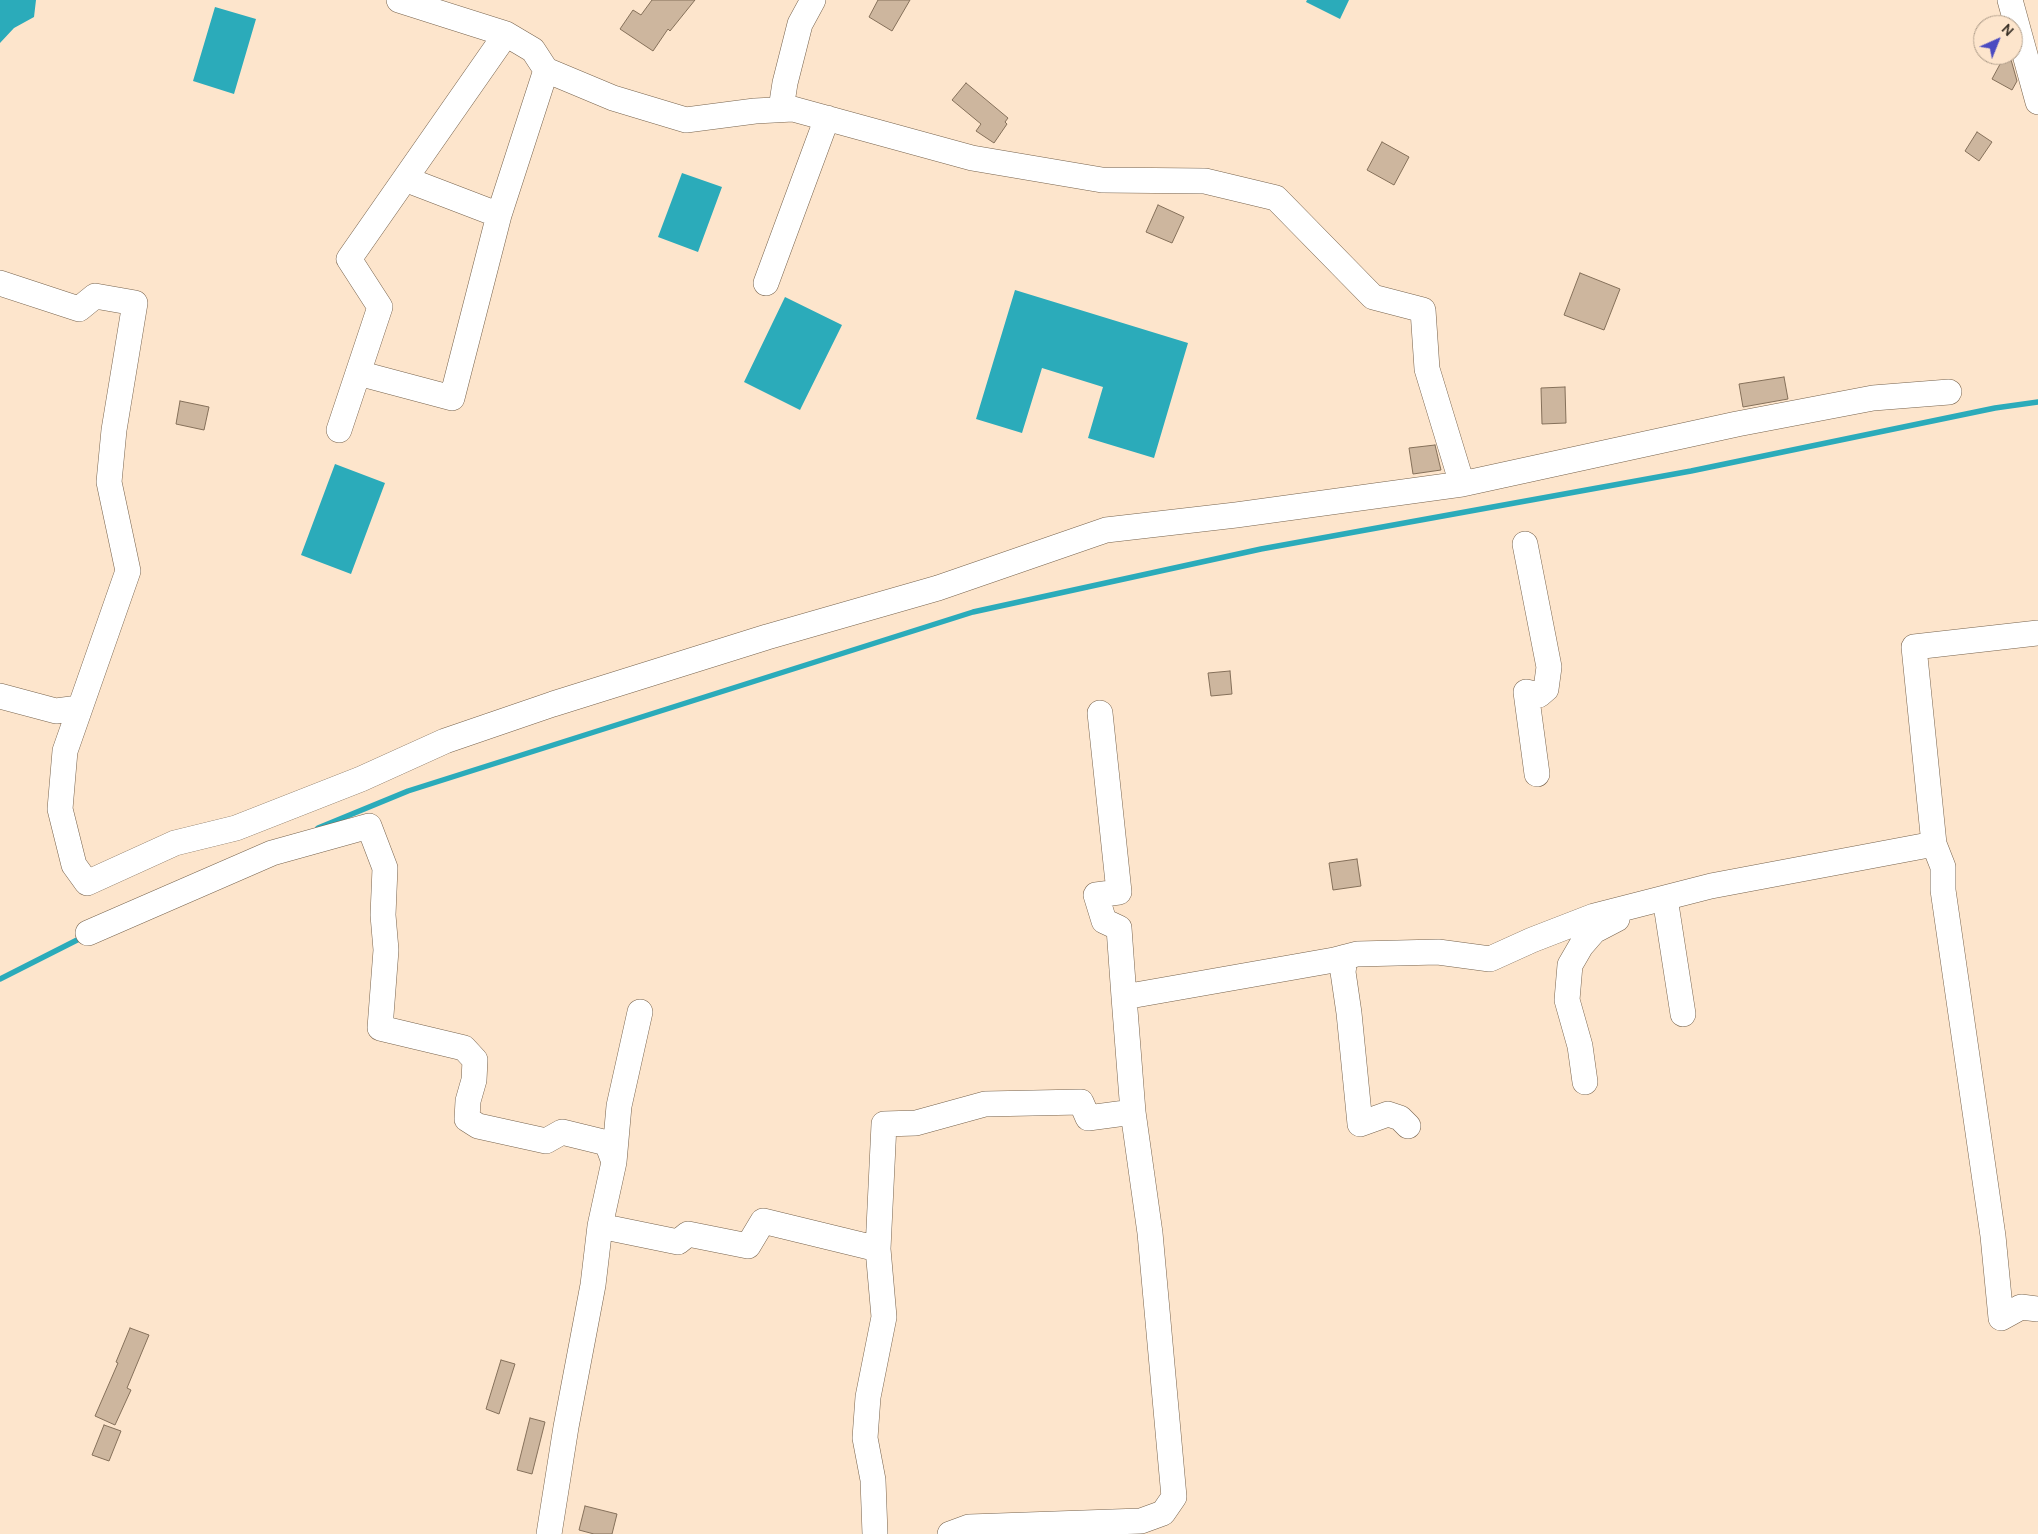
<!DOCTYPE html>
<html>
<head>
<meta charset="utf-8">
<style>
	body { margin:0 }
	#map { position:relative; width:2038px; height:1534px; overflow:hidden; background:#fde5cc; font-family:Manrope,sans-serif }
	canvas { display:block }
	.north { position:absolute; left:1973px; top:15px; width:50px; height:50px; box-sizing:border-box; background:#fde5cc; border:1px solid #ae9c89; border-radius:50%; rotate:44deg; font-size:14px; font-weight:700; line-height:20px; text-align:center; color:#372e24 }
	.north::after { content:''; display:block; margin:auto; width:18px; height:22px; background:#4b4bc1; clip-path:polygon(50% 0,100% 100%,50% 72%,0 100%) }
</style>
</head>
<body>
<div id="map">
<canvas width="2038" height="1534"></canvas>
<div class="north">N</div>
</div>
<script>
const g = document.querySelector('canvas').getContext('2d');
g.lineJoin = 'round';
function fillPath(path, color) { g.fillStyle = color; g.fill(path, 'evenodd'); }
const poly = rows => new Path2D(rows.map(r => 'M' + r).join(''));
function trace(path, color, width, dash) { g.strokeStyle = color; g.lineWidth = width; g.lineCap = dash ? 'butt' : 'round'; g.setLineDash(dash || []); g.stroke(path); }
fillPath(poly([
	[0,0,36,0,34,17,14,28,0,43],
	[1307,0,1349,0,1340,19,1306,2],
	[215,7,256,19,234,94,193,81],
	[682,173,722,187,698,252,658,237],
	[1015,290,1188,343,1154,458,1088,438,1103,387,1042,368,1022,433,976,419],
	[785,297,842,325,800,410,744,382],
	[335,464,385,483,351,574,301,555]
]), '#2babba');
trace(poly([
	[318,828,408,791,973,612,1261,549,1691,471,1995,408,2038,402],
	[0,979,83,937]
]), '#2babba', 5.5);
const building = poly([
	[652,0,695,0,670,31,668,29,653,51,620,29,633,10,641,15,652,0],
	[878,0,910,0,892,31,869,17,878,0],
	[2005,55,2010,56,2017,81,2012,90,1992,79,2005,55],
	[966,83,1008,118,1005,122,1007,124,994,143,976,131,981,124,952,100,966,83],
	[1977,132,1992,142,1979,161,1965,151,1977,132],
	[1382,142,1409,157,1394,185,1367,170,1382,142],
	[1158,205,1184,217,1172,243,1146,232,1158,205],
	[1580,273,1620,289,1604,330,1564,315,1580,273],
	[1784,377,1788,399,1743,407,1739,384,1784,377],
	[1565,387,1566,423,1542,424,1541,388,1565,387],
	[180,401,209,407,204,430,176,424,180,401],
	[1435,445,1441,470,1413,474,1409,448,1435,445],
	[1230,671,1232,694,1211,696,1208,673,1230,671],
	[1357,859,1361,886,1333,890,1329,863,1357,859],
	[130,1328,149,1335,127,1388,131,1390,115,1425,95,1416,118,1363,116,1362,130,1328],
	[501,1360,515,1364,499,1414,486,1409,501,1360],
	[530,1418,545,1422,532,1474,517,1470,530,1418],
	[104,1425,121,1431,109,1461,92,1455,104,1425],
	[585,1506,617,1514,612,1534,594,1534,579,1530,585,1506]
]);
fillPath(building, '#cdb69e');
trace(building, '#85705a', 1);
const minor = poly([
	[2010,0,2038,102],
	[781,109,785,83,800,24,813,0],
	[405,179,499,215],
	[0,283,79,309,95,296,135,303,114,430,109,482,128,571,65,751,60,809,74,865,87,883,175,843,236,828,361,779,445,741,553,704,767,637,938,588,1106,530,1236,515,1462,484,1427,369,1423,310,1373,297,1276,198,1205,181,1102,180,972,158,793,109,755,111,686,120,613,98,546,70,533,50,506,34],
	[766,283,827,118],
	[358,373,452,398,499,215,546,70],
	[339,430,380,307,349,259,506,34,399,0],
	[1462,484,1737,424,1873,398,1949,392],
	[1525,544,1549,667,1546,689,1539,695,1526,692,1537,774],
	[0,696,56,711,79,708],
	[1100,713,1119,892,1096,895,1104,921,1119,928,1124,997],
	[1934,844,1943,867,1943,890,1993,1236,2001,1318,2021,1307,2038,1309],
	[1665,898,1683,1014],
	[88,933,272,853,369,826,385,868,383,915,386,950,380,1028,464,1048,475,1060,474,1080,468,1101,467,1119,478,1126,546,1141,562,1132,607,1143,614,1162],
	[1345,957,1343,972,1349,1013,1360,1124,1388,1114,1400,1118,1408,1126],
	[1585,1082,1580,1046,1567,1000,1570,965,1581,946,1594,931,1617,919],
	[600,1226,678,1242,688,1234,748,1246,763,1221,878,1249],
	[549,1534,566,1427,593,1285,600,1226,614,1162,619,1106,640,1012],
	[875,1534,873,1480,865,1438,868,1397,884,1317,878,1249,884,1124,916,1123,985,1104,1081,1102,1088,1118,1133,1112],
	[950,1534,969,1527,1141,1521,1163,1513,1174,1497,1150,1233,1133,1112,1124,997,1334,960,1357,954,1438,952,1490,959,1532,940,1594,916,1711,886,1934,844,1914,647,2038,633]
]);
trace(minor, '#77634d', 26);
trace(minor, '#fff', 25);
</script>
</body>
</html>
